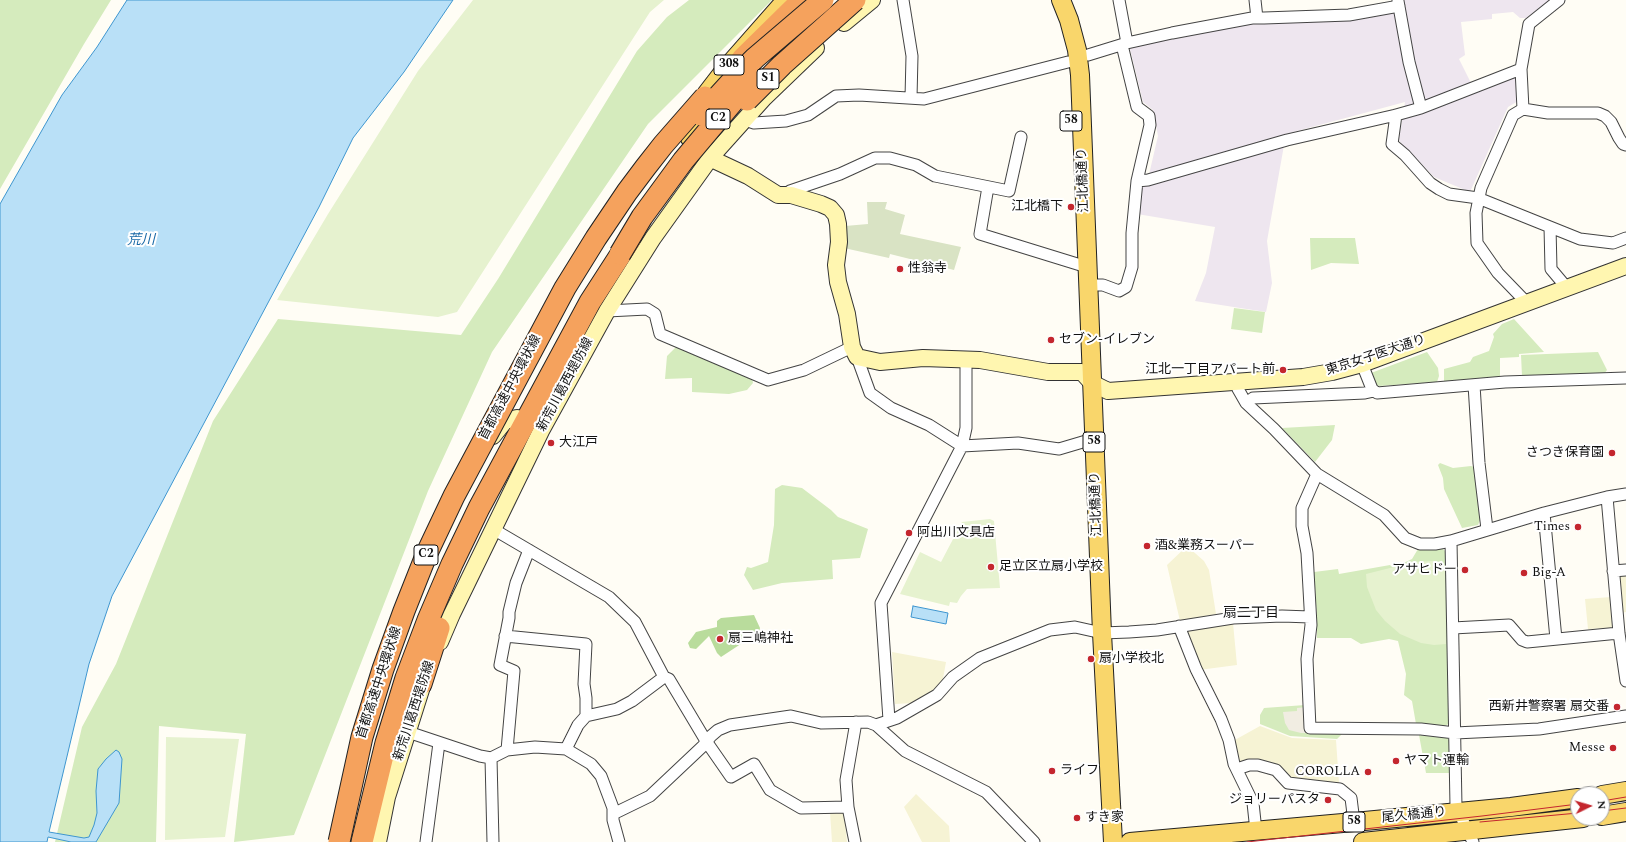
<!DOCTYPE html>
<html>
<head>
<meta charset="utf-8">
<style>
	body { margin:0 }
	#map { position:relative; width:1626px; height:842px; overflow:hidden; background:#fffdf5; font-family:Spectral,serif }
	canvas { display:block }
	.north { position:absolute; left:1570px; top:786px; width:40px; height:40px; box-sizing:border-box; background:#fff; border:1px solid #a0a0a0; border-radius:50%; rotate:85deg; font-size:11px; font-weight:700; line-height:16px; text-align:center; color:#111 }
	.north::after { content:''; display:block; margin:auto; width:14px; height:18px; background:#c4262e; clip-path:polygon(50% 0,100% 100%,50% 72%,0 100%) }
</style>
</head>
<body>
<div id="map">
<canvas width="1626" height="842"></canvas>
<div class="north">N</div>
</div>
<script>
const g = document.querySelector('canvas').getContext('2d');
g.lineJoin = 'round';
function fillPath(path, color) { g.fillStyle = color; g.fill(path, 'evenodd'); }
const poly = rows => new Path2D(rows.map(r => 'M' + r).join(''));
function trace(path, color, width, dash) { g.strokeStyle = color; g.lineWidth = width; g.lineCap = dash ? 'butt' : 'round'; g.setLineDash(dash || []); g.stroke(path); }
function write(font, color, halo, rows, align = 'center') {
  g.font = font + ' Spectral,"Noto Sans JP",serif'; g.lineWidth = 4; g.setLineDash([]); g.textBaseline = 'middle'; g.strokeStyle = halo; g.fillStyle = color; for (const [text, x, y, turn = 0] of rows) {
    g.save(); g.translate(x, y); g.rotate((+turn || 0) * Math.PI / 180); g.textAlign = isNaN(turn) ? turn : align; if (halo) g.strokeText(text, 0, 0); g.fillText(text, 0, 0); g.restore();
  }
}
fillPath(poly([
	[1402,0,1550,0,1526,18,1520,18,1513,12,1492,14,1492,19,1461,22,1465,55,1459,59,1475,91,1514,77,1517,79,1518,101,1508,107,1470,192,1434,177,1416,158,1402,146,1399,139,1405,102,1286,134,1267,241,1272,283,1266,312,1195,301,1206,273,1215,227,1137,214,1141,186,1147,183,1158,136,1153,110,1143,102,1130,49,1132,45,1252,22,1354,17]
]), '#eee6ef');
fillPath(poly([
	[1187,546,1204,561,1209,570,1216,614,1180,621,1167,565],
	[1626,574,1626,612,1621,613,1618,579,1621,575],
	[1611,597,1613,624,1611,628,1588,629,1585,599],
	[1233,623,1237,665,1199,670,1185,631],
	[892,652,946,662,942,684,933,693,913,703,895,704],
	[1260,726,1292,738,1336,740,1339,783,1291,778,1274,763,1258,759,1247,760,1238,763,1233,741],
	[916,794,949,826,950,842,922,842,904,807],
	[844,810,847,842,832,842,830,812]
]), '#f6f3d4');
fillPath(poly([
	[0,0,111,0,84,44,0,189],
	[689,0,772,0,648,124,492,352,428,491,294,835,234,842,246,734,159,726,156,842,55,842,82,727,116,664,213,421,278,319,461,335,498,279,637,51,667,17],
	[1310,238,1355,238,1359,264,1331,263,1311,270],
	[1234,308,1265,312,1262,333,1231,329],
	[1514,319,1544,352,1519,354,1519,357,1500,358,1500,377,1444,382,1444,369,1470,362,1473,357,1489,351,1494,337,1493,334,1502,324],
	[676,347,752,378,753,383,747,390,729,394,692,392,692,378,665,379,667,356],
	[1427,352,1438,368,1439,376,1437,382,1379,386,1375,384,1371,373],
	[1598,352,1607,370,1604,374,1522,376,1521,355],
	[1335,425,1332,440,1315,462,1282,428],
	[1440,463,1453,468,1471,466,1474,467,1480,520,1478,525,1462,528,1444,489,1443,478,1438,465],
	[782,485,802,488,831,510,838,517,868,529,860,558,832,560,833,579,782,583,753,590,744,575,747,567,751,568,768,562,774,525,775,489],
	[1442,548,1446,552,1450,723,1445,726,1416,724,1412,701,1404,695,1406,674,1398,641,1389,639,1361,644,1351,638,1317,638,1317,617,1314,572,1338,569,1339,574,1390,565,1392,567,1395,567,1412,559,1418,549],
	[1305,705,1306,733,1342,734,1337,739,1290,736,1260,724,1260,715,1264,708],
	[1419,735,1447,738,1449,740,1450,773,1426,773]
]), '#d5ebbd');
fillPath(poly([
	[754,615,760,628,759,632,721,657,717,653,709,636,696,649,690,648,688,643,696,632,717,627,717,621,721,618]
]), '#b9dc9c');
fillPath(poly([
	[867,202,887,202,885,209,905,215,900,234,961,247,954,270,890,254,889,258,844,248,845,226,868,224]
]), '#d9e3c4');
fillPath(poly([
	[473,0,664,0,650,12,457,312,438,317,277,300,328,214,418,71],
	[990,519,994,521,1000,588,967,589,961,596,957,603,950,602,949,606,900,594,920,552,941,562,962,522],
	[1433,561,1439,563,1445,570,1446,644,1434,645,1421,643,1400,634,1385,621,1376,610,1367,587,1366,574,1414,562],
	[166,737,239,739,225,837,165,840]
]), '#e6f2cf');
fillPath(poly([
	[1307,707,1307,733,1301,733,1289,730,1285,723,1283,712,1297,711,1297,708]
]), '#f1ede2');
const water = poly([
	[127,0,453,0,404,72,353,138,319,207,112,596,89,664,49,832,84,838,89,837,94,825,97,813,96,791,98,769,106,759,116,750,119,752,122,759,119,803,96,842,71,842,48,837,47,842,0,842,0,204,62,95,97,47,127,0],
	[913,606,948,613,946,624,911,617,913,606]
]);
fillPath(water, '#b9e0f7');
trace(water, '#3f96cf', 1);
const street = poly([
	[903,0,912,56,911,98],
	[1119,0,1127,43],
	[1255,0,1257,18,1264,18,1349,15,1399,6],
	[1398,1,1409,62,1421,108],
	[1088,55,1127,43,1172,33,1252,18,1257,18],
	[1523,109,1548,113,1598,113,1605,116,1611,122,1619,138,1623,144,1626,145],
	[1396,115,1392,144,1405,155,1430,183,1439,189,1449,194,1478,198,1580,239,1613,243,1626,238],
	[745,120,754,123,786,121,808,115,836,96,859,95,924,99,1068,62],
	[1137,181,1148,180,1287,140,1396,115,1421,108,1521,69],
	[988,187,980,234,1087,267],
	[784,195,790,191,840,174,875,158,890,158,916,165,935,176,1009,191,1021,137],
	[1550,227,1551,269,1567,288],
	[1088,285,1103,285,1119,291,1126,287,1132,267,1132,233,1137,181,1150,125,1149,116,1137,107,1122,45],
	[1527,303,1498,273,1477,243,1476,213,1481,188,1513,115,1523,109,1521,69,1529,24,1559,0],
	[607,311,647,309,655,314,660,334,768,380,804,370,852,347],
	[857,357,870,393,891,408,929,425,962,446,1018,443,1059,449,1086,441,1096,431],
	[1362,364,1372,389,1377,393,1505,382,1626,378],
	[1236,382,1238,389,1246,403,1274,429,1317,474,1384,515,1405,538,1420,544,1435,544,1451,541],
	[1474,385,1479,463,1487,529],
	[1246,403,1253,398,1365,393,1374,391],
	[1317,474,1302,508,1302,526,1307,553,1311,625,1307,659,1310,728,1421,729,1455,733,1539,729,1626,716],
	[1607,497,1619,633,1626,681],
	[1544,513,1556,639],
	[493,529,609,597,635,622,664,677,669,679,706,741,731,777,754,764,770,790,801,808,848,807],
	[1613,571,1626,570],
	[1179,626,1196,669,1221,719,1229,740,1234,764,1253,803,1256,831],
	[1453,628,1509,625,1522,640,1527,642,1619,633],
	[505,636,586,644,584,684,586,698,586,716],
	[889,720,881,603,962,446,966,428,966,359],
	[876,725,897,718,937,695,953,677,980,658,1050,630,1075,627,1102,633,1129,632,1157,630,1233,618,1282,616,1310,617],
	[408,732,480,756,491,758,507,750,535,747,566,749,591,764,601,776,613,808,613,820,619,842],
	[566,749,578,725,586,716,617,709,632,701,664,677],
	[507,750,514,671,500,665,509,618,509,612,516,583,529,550],
	[491,758,493,842],
	[1237,769,1249,765,1258,765,1276,770,1288,783,1340,789,1351,798,1354,822],
	[613,814,650,796,703,746,711,736,718,730,730,725,791,716,821,723,868,722,876,725,905,751,986,792,1034,842],
	[426,842,439,743],
	[855,842,848,807,846,780,856,722],
	[1473,842,1456,806,1451,541,1544,513,1607,497,1626,494]
]);
const secondary = poly([
	[844,23,872,0],
	[690,138,716,161,748,176,778,195,791,195,821,204,830,208,836,215,838,224,839,242,836,265,838,282,847,314,852,347,857,357,880,362,923,358,980,360,1048,372,1082,372,1092,383,1108,391,1303,377,1332,372,1362,364,1626,266],
	[493,436,505,421,517,418],
	[440,642,452,614,541,431,607,311,653,238,711,157,764,98,816,48],
	[378,842,387,797,426,674]
]);
const primary = poly([
	[1061,0,1069,20,1077,50,1080,75,1102,633,1113,842],
	[690,138,689,124,707,93,727,67,786,0],
	[1602,795,1626,791],
	[1602,816,1626,812],
	[1130,842,1354,822,1511,807,1578,798],
	[1363,842,1583,818]
]);
const highway = poly([
	[742,59,802,0],
	[421,684,439,628],
	[362,842,386,743,406,678,428,620,452,564,479,508,590,302,630,240]
]);
trace(street, '#444', 13);
trace(secondary, '#333', 18);
trace(primary, '#222', 20);
trace(highway, '#222', 23);
trace(street, '#fff', 11);
trace(secondary, '#fff6b0', 16);
trace(primary, '#f9d66b', 18);
trace(highway, '#f5a25d', 21);
trace(poly([
	[1602,801,1626,797],
	[1602,811,1626,808],
	[1480,822,1578,813],
	[1247,842,1482,816,1578,804]
]), '#c4262e', 1);
const highwayBridge = poly([
	[747,100,782,65,855,0],
	[701,115,733,80,755,58,823,0],
	[620,254,642,217,683,161,752,79],
	[339,842,362,737,383,669,404,611,427,553,454,496,565,288,596,238,627,192,645,168,663,145,705,97]
]);
trace(highwayBridge, '#222', 23, []);
trace(highwayBridge, '#f5a25d', 21);
for (const [x, y, r, color] of [
	[1071,207,4,"#c4262e"],
	[900,269,4,"#c4262e"],
	[1051,340,4,"#c4262e"],
	[1283,370,4,"#c4262e"],
	[551,443,4,"#c4262e"],
	[1612,453,4,"#c4262e"],
	[1578,527,4,"#c4262e"],
	[909,533,4,"#c4262e"],
	[1147,546,4,"#c4262e"],
	[991,567,4,"#c4262e"],
	[1465,570,4,"#c4262e"],
	[1524,573,4,"#c4262e"],
	[720,639,4,"#c4262e"],
	[1091,659,4,"#c4262e"],
	[1617,707,4,"#c4262e"],
	[1613,748,4,"#c4262e"],
	[1396,761,4,"#c4262e"],
	[1052,771,4,"#c4262e"],
	[1368,772,4,"#c4262e"],
	[1328,800,4,"#c4262e"],
	[1077,818,4,"#c4262e"]
]) { const dot = new Path2D(); dot.arc(x, y, r, 0, 2 * Math.PI); g.fillStyle = color; g.fill(dot); trace(dot, '#fff', 1.5); }
for (const [x, y, w] of [
	[729,65,30],
	[768,79,22],
	[718,119,24],
	[1071,121,22],
	[1094,442,22],
	[426,555,24],
	[1354,822,22]
]) { const box = new Path2D(); box.roundRect(x - w / 2, y - 10, w, 20, 3); g.fillStyle = '#fff'; g.fill(box); trace(box, '#111', 1); }
write('bold 12px', '#111', null, [
	["308",729,65],
	["S1",768,79],
	["C2",718,119],
	["58",1071,121],
	["58",1094,442],
	["C2",426,555],
	["58",1354,822]
]);
write('13px', '#111', '#fff', [
	["江北橋通り",1084,180,-92],
	["東京女子医大通り",1376,356,-18],
	["新荒川葛西堤防線",566,385,-62],
	["首都高速中央環状線",511,388,-62],
	["江北橋通り",1097,504,-92],
	["首都高速中央環状線",380,683,-72],
	["新荒川葛西堤防線",415,711,-72],
	["尾久橋通り",1414,816,-6]
]);
write('13px', '#111', '#fff', [
	["江北橋下",1063,207,"right"],
	["性翁寺",908,269],
	["セブン-イレブン",1059,340],
	["江北一丁目アパート前",1275,370,"right"],
	["大江戸",559,443],
	["さつき保育園",1604,453,"right"],
	["Times",1570,527,"right"],
	["阿出川文具店",917,533],
	["酒&業務スーパー",1155,546],
	["足立区立扇小学校",999,567],
	["アサヒドー",1457,570,"right"],
	["Big-A",1532,573],
	["扇三嶋神社",728,639],
	["扇小学校北",1099,659],
	["西新井警察署 扇交番",1609,707,"right"],
	["Messe",1605,748,"right"],
	["ヤマト運輸",1404,761],
	["ライフ",1060,771],
	["COROLLA",1360,772,"right"],
	["ジョリーパスタ",1320,800,"right"],
	["すき家",1085,818]
], 'left');
write('italic 14px', '#1768a6', '#fff', [
	["荒川",141,241]
]);
write('14px', '#111', '#fff', [
	["扇二丁目",1251,614]
]);
</script>
</body>
</html>
